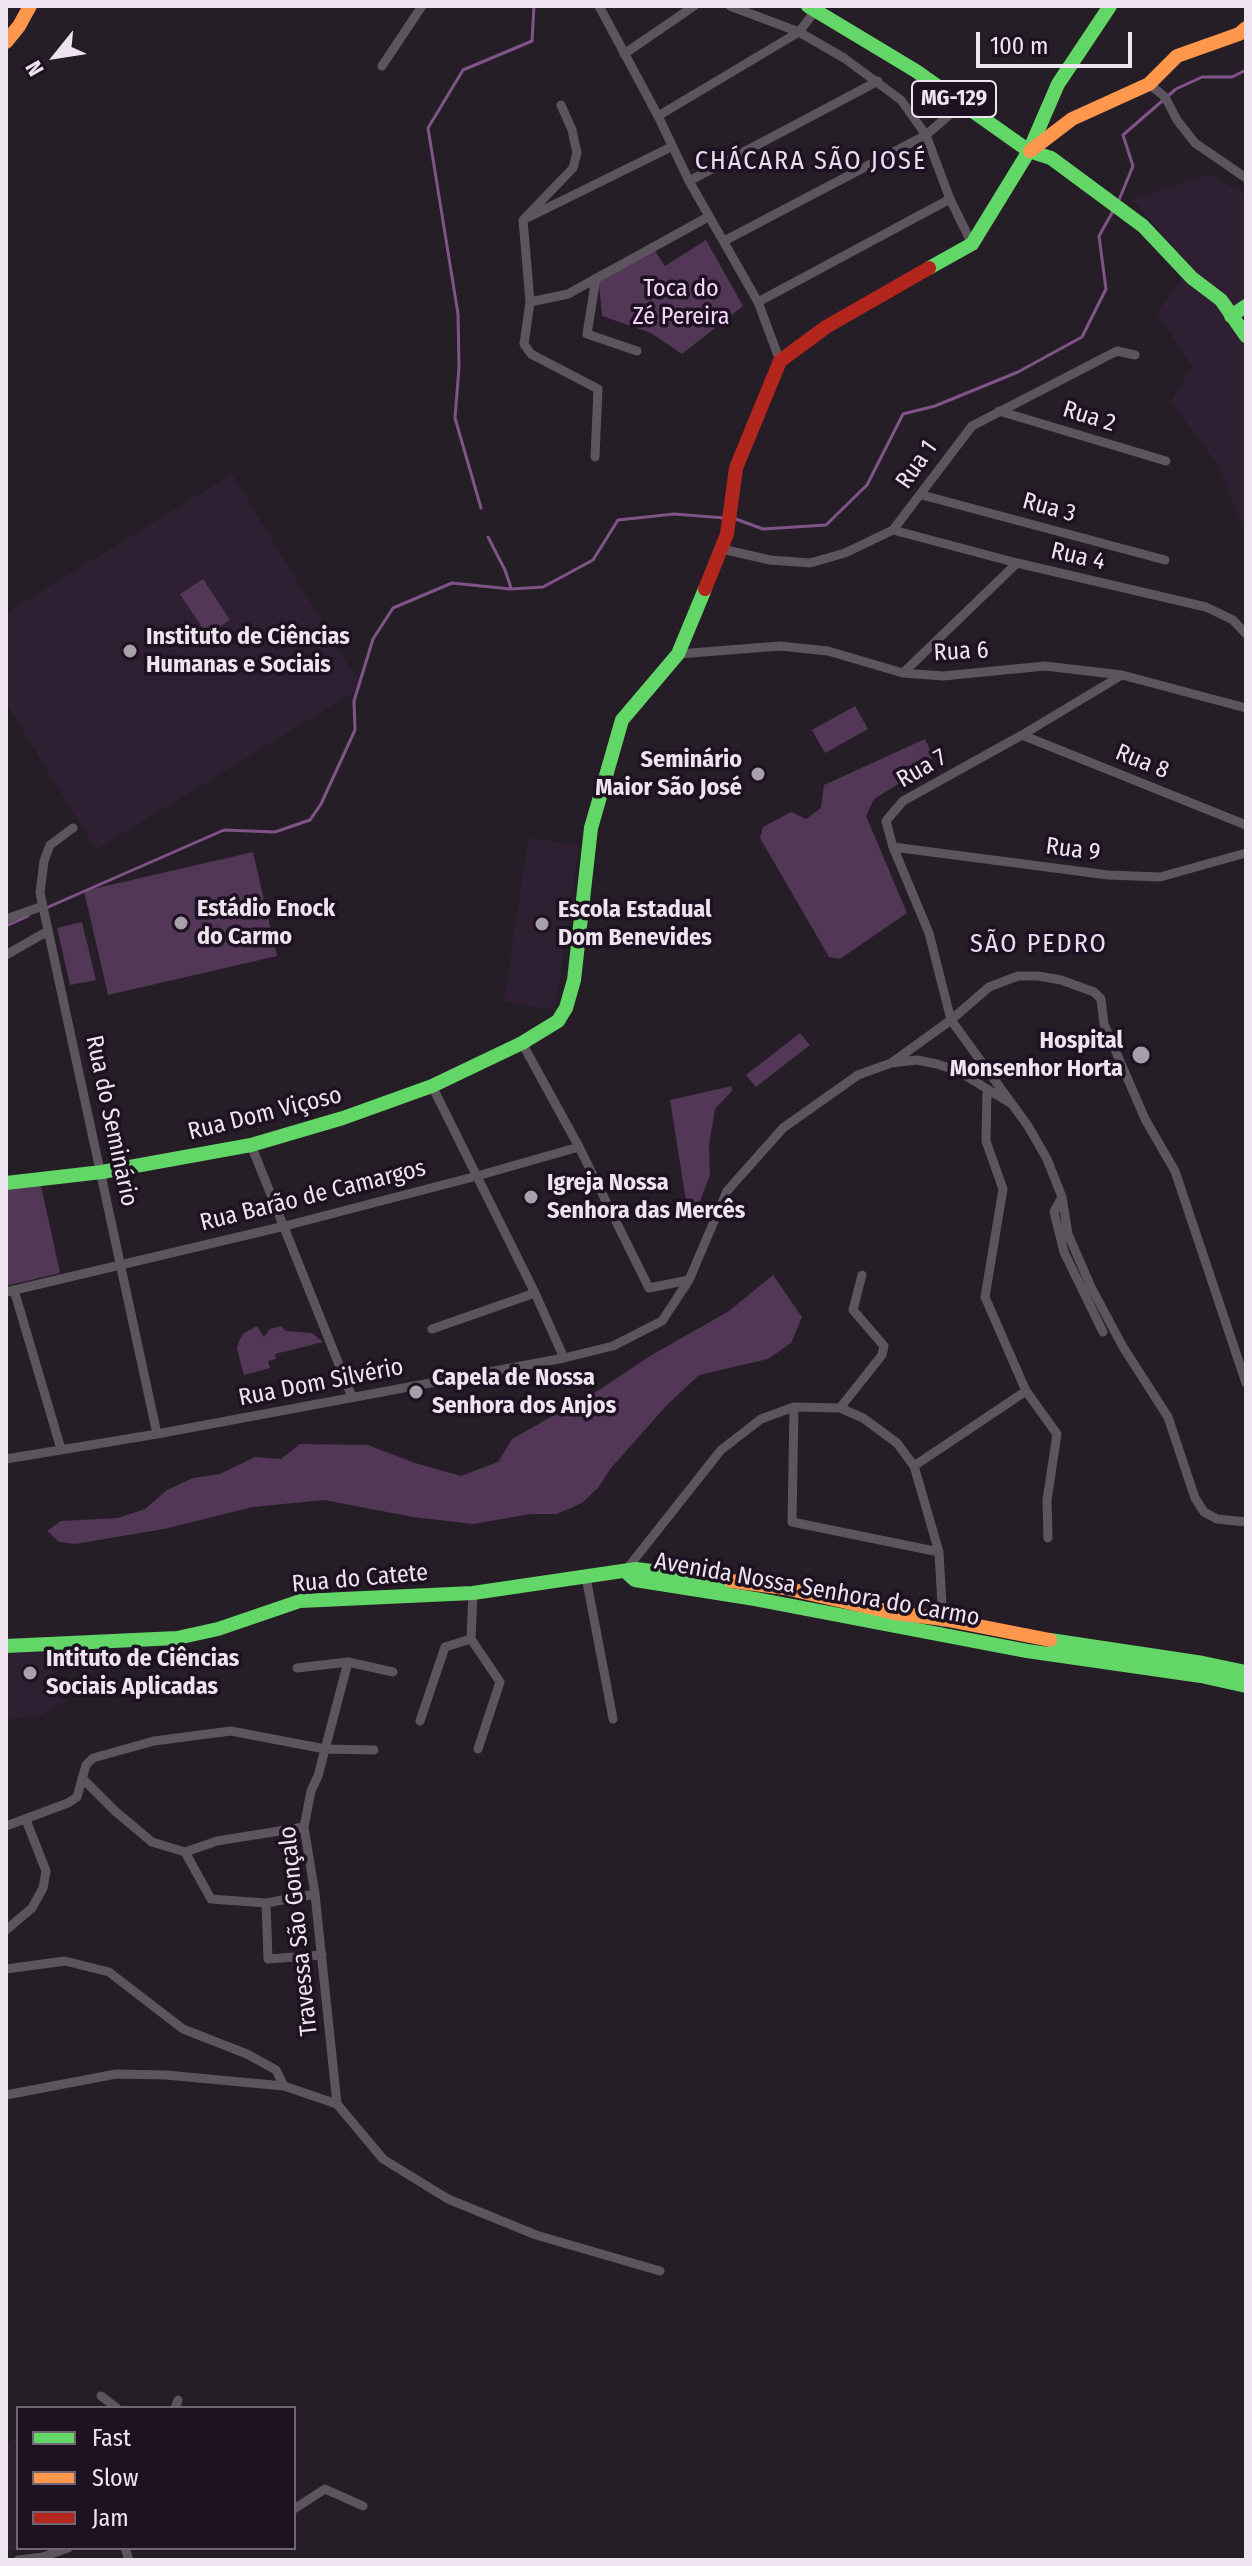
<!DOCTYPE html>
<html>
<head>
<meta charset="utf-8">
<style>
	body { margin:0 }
	#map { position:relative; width:1252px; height:2566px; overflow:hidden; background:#251e26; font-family:"Fira Sans Condensed",sans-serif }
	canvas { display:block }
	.frame { position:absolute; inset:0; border:8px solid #ede4ef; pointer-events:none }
	.legend { position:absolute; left:16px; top:2406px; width:280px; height:144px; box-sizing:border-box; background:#1e1121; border:2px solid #716573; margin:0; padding:10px 14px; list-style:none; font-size:24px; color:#ede4ef }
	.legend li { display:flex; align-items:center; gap:16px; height:40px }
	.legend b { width:40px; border:2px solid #716573 }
	.north { position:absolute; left:16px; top:16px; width:80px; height:80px; -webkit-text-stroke:6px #1e1121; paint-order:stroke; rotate:240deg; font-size:22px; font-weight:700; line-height:32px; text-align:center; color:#ede4ef }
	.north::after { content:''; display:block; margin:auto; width:28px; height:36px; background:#ede4ef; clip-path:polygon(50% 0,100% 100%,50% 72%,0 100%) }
	.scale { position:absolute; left:976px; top:32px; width:156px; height:36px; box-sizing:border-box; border:4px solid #ede4ef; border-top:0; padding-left:10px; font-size:24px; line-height:28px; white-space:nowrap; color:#ede4ef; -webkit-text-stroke:6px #1e1121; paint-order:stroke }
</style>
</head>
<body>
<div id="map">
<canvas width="1252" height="2566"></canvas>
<div class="frame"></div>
<ul class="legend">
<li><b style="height:10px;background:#63d668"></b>Fast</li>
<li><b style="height:10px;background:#ff974d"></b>Slow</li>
<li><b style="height:10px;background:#b3261e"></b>Jam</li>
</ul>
<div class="north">N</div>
<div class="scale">100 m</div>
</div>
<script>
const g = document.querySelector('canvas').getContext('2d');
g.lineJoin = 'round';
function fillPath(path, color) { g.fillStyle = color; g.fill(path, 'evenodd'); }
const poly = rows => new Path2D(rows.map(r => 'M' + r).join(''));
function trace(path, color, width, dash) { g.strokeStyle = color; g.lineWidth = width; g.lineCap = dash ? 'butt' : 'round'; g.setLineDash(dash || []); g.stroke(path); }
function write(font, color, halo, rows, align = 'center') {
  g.font = font + ' "Fira Sans Condensed",sans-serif'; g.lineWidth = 7; g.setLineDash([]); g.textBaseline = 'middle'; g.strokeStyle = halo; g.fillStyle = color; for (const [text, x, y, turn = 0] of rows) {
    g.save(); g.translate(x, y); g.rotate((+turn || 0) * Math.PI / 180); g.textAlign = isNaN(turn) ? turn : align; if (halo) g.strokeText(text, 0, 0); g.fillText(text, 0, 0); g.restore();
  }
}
fillPath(poly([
	[1207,174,1246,194,1246,533,1217,464,1171,402,1192,367,1157,313,1190,266,1132,199],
	[232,474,362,687,96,850,6,703,6,613],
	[528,838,579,845,555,1010,504,1002],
	[38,1637,43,1644,65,1702,41,1715,6,1720,6,1638],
	[18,2435,18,2548,49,2548,44,2550,7,2551,6,2549,6,2445]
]), '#2f1f32');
fillPath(poly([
	[706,240,743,306,682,354,651,333,602,316,598,272,651,245,665,266],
	[203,579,230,620,207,635,180,594],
	[855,706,868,729,825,753,812,730],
	[925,739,933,756,929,765,874,799,866,816,907,913,840,959,829,957,760,838,763,827,791,812,806,819,821,808,824,785],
	[253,852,277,956,108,995,84,891],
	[82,922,96,980,70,985,57,928],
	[800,1033,810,1045,756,1087,746,1075],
	[732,1086,732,1091,715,1109,709,1145,710,1175,693,1220,689,1220,670,1100],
	[40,1181,60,1273,6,1286,6,1186],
	[773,1275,802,1317,791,1343,768,1359,699,1375,666,1406,611,1468,598,1488,582,1503,557,1514,531,1514,473,1524,413,1517,324,1500,253,1507,164,1529,75,1544,59,1542,47,1531,61,1521,118,1518,145,1509,167,1490,193,1478,220,1474,255,1457,281,1459,300,1444,368,1445,415,1463,461,1476,498,1462,512,1439,602,1388,650,1356,729,1311],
	[257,1326,264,1337,270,1329,281,1326,286,1331,312,1333,323,1342,275,1354,276,1359,268,1361,270,1368,244,1375,237,1349,239,1341,244,1333]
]), '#523757');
trace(poly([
	[1119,200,1133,166,1123,135,1176,89,1202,77,1232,77,1246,70],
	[481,508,455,418,459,367,458,314,428,128,463,70,532,41,534,6],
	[733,518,763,529,826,525,867,485,903,414,935,406,1018,372,1082,337,1106,289,1099,236,1113,211],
	[488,537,505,570,511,588],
	[46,908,224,830,275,832,310,820,321,804,355,730,354,701,373,639,393,608,452,583,511,589,543,587,593,560,618,520,674,514,725,518],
	[6,926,28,916]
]), '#805389', 3);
trace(poly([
	[599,6,658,116,689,181,758,302,780,361],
	[730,6,799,32,844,58,901,100,926,135,950,199,972,244],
	[624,54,694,6],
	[382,66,422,6],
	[1149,84,1165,97,1177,120,1195,143,1246,178],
	[561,105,572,130,577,153,573,168,523,220,530,302,524,344,531,354,598,389,595,457],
	[658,116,799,32,815,11],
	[689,181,878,81],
	[529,217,671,147],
	[724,241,926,135,962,104],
	[596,278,587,334,637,351],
	[530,302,568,294,708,217],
	[758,302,950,199],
	[999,411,1166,461],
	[922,495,1165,560],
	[893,530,1017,563,1206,607,1233,620,1246,634],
	[722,549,770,560,810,563,845,553,893,530,972,426,1117,351,1135,355],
	[678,654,780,646,828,651,903,673,943,676,1045,666,1122,675,1246,708],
	[903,673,1017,563],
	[1122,675,1022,735,903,801,886,821,893,847,929,933,951,1020,1028,1126,1047,1159,1062,1197,1068,1234,1091,1287,1123,1347,1168,1417,1195,1498,1204,1512,1217,1519,1246,1522],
	[1022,735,1246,825],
	[73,828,50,845,44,861,40,893,157,1434],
	[893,847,1108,875,1160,877,1246,853],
	[6,919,43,906],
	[6,955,48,931],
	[522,1043,579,1147,649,1288,689,1280],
	[894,1061,951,1020,989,987,1018,976,1038,976,1061,980,1094,992,1101,999,1104,1024,1145,1119,1175,1171,1246,1383],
	[432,1086,535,1293,564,1358],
	[987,1090,986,1141,1003,1189,985,1297,1026,1391,1057,1434,1047,1500,1048,1538],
	[251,1145,352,1397],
	[1061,1199,1054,1212,1064,1252,1103,1332],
	[14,1290,61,1449],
	[6,1292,285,1226,477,1176,579,1147],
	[432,1329,535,1293],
	[794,1407,792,1522,939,1552],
	[840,1408,882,1355,884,1346,853,1310,862,1275],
	[6,1459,157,1434,564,1358,613,1346,662,1321,689,1280,727,1191,783,1128,858,1075,891,1063,917,1060,937,1064,958,1071,1010,1103],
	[914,1466,1026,1391],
	[626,1570,721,1450,761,1419,794,1407,840,1408,863,1418,897,1443,914,1466,939,1552,943,1623],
	[586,1577,613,1719],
	[471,1639,500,1682,478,1749],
	[297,1668,348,1662,393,1672],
	[420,1721,445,1647,471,1639,473,1593],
	[82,1778,115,1811,152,1842,185,1852,217,1841,304,1827],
	[6,1826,68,1803,77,1797,86,1765,93,1758,154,1741,231,1731,325,1749,374,1750],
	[185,1852,211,1899,266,1903,268,1959,322,1955],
	[266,1903,315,1894],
	[6,1930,32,1908,43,1888,46,1871,26,1820],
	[6,1969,65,1961,109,1972,183,2029,247,2054,276,2070,284,2086],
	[6,2095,116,2074,166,2075,284,2086,337,2104],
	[337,2104,315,1894,304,1827,311,1791,318,1776,348,1662],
	[337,2104,383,2159,448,2199,536,2235,660,2271],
	[101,2396,117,2408],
	[175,2408,178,2400],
	[294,2509,325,2489,363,2506],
	[125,2548,129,2560],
	[18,2560,43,2557,68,2548]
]), '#5c555e', 9);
trace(poly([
	[808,6,916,71,1029,151,1051,158,1143,226,1192,278,1221,300,1246,336],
	[929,268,972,244,1029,151,1058,84,1110,6],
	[1231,316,1246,306],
	[6,1183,102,1172,251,1145,343,1118,432,1086,522,1043,558,1021,566,1008,574,980,591,828,622,720,678,654,705,589],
	[625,1571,635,1580,755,1599,1027,1651,1201,1676,1246,1686],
	[1050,1640,1203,1663,1246,1672],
	[6,1646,177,1638,218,1629,300,1601,473,1593,636,1569,731,1581]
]), '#63d668', 14);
trace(poly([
	[6,42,19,26,30,6],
	[1030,151,1072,119,1149,84,1177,56,1239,34,1246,28],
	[731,1581,785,1588,895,1613,943,1619,1050,1640]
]), '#ff974d', 14);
trace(poly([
	[705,589,727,534,736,468,780,361,826,327,929,268]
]), '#b3261e', 14);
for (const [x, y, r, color] of [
	[130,651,8,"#a79fa9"],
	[758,774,8,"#a79fa9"],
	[181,923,8,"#a79fa9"],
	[542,924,8,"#a79fa9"],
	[1141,1055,10,"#a79fa9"],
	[531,1197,8,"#a79fa9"],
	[416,1392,8,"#a79fa9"],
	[30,1673,8,"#a79fa9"]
]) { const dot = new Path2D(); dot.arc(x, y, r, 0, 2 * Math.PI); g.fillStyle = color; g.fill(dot); trace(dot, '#1e1121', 3); }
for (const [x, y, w] of [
	[954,99,84]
]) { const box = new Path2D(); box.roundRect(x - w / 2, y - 18, w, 36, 6); g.fillStyle = '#1e1121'; g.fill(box); trace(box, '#ede4ef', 2); }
write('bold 22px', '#ede4ef', null, [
	["MG-129",954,99]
]);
write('24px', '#f4d8fa', '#1e1121', [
	["Toca do",681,289],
	["Zé Pereira",681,317]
]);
write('24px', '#ede4ef', '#1e1121', [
	["Rua 2",1089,417,17],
	["Rua 1",917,465,-55],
	["Rua 3",1049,508,15],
	["Rua 4",1078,557,13],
	["Rua 6",961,652,-3],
	["Rua 8",1142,762,22],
	["Rua 7",922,769,-30],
	["Rua 9",1073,850,7],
	["Rua Dom Viçoso",265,1114,-14],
	["Rua do Seminário",111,1121,78],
	["Rua Barão de Camargos",313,1196,-14],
	["Rua Dom Silvério",321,1383,-11],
	["Rua do Catete",360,1579,-5],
	["Avenida Nossa Senhora do Carmo",817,1590,10],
	["Travessa São Gonçalo",299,1931,-96]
]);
write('bold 24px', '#ede4ef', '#1e1121', [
	["Instituto de Ciências",146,637],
	["Humanas e Sociais",146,665],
	["Seminário",742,760,"right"],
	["Maior São José",742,788,"right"],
	["Estádio Enock",197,909],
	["do Carmo",197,937],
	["Escola Estadual",558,910],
	["Dom Benevides",558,938],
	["Hospital",1123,1041,"right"],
	["Monsenhor Horta",1123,1069,"right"],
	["Igreja Nossa",547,1183],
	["Senhora das Mercês",547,1211],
	["Capela de Nossa",432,1378],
	["Senhora dos Anjos",432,1406],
	["Intituto de Ciências",46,1659],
	["Sociais Aplicadas",46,1687]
], 'left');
g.letterSpacing = '2px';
write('26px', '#ecdaf0', '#1e1121', [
	["CHÁCARA SÃO JOSÉ",811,162],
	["SÃO PEDRO",1039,945]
]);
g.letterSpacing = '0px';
</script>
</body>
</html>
